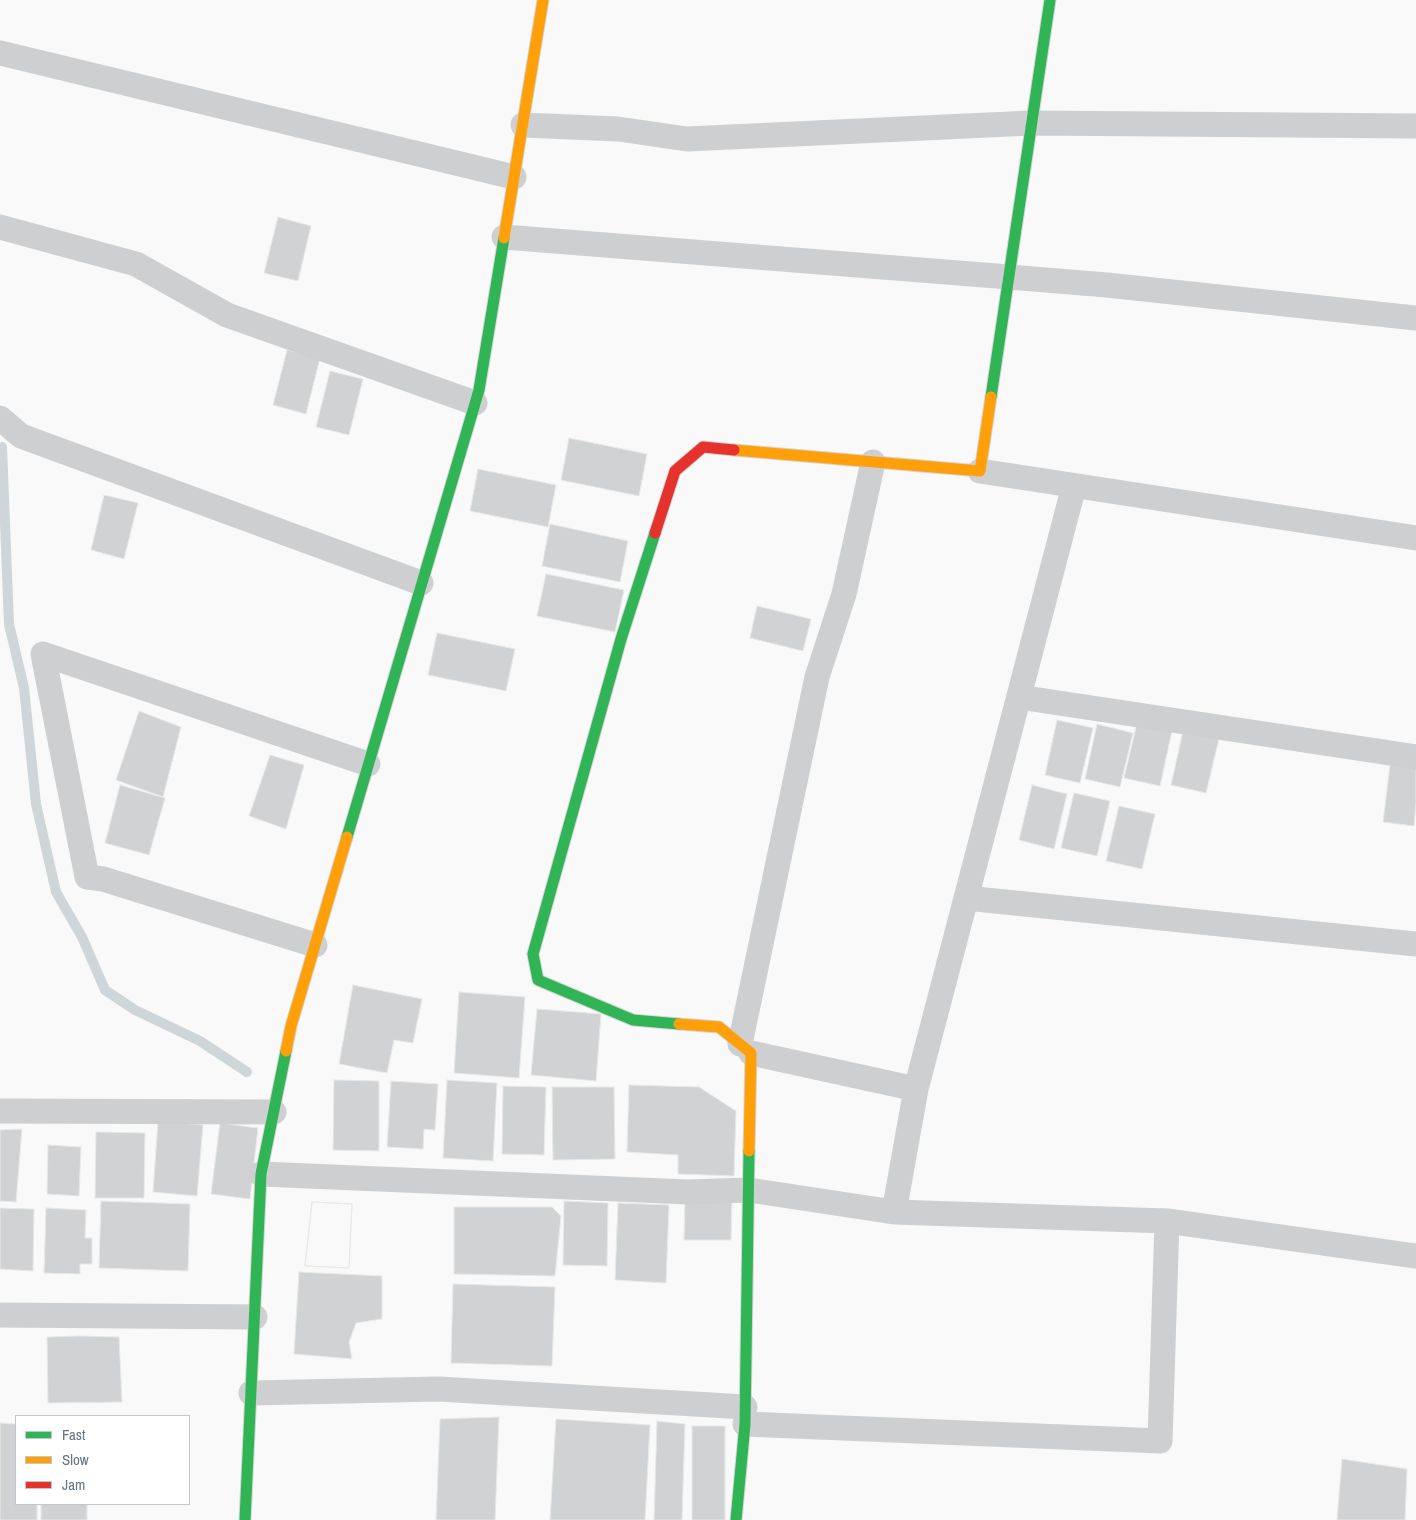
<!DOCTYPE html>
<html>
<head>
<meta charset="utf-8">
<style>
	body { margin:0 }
	#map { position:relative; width:1416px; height:1520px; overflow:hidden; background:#f9f9f9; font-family:"Archivo Narrow",sans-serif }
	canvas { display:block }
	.legend { position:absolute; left:15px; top:1415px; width:175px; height:90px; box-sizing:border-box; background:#fff; border:1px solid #c1c8cd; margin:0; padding:6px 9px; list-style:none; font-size:15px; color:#657683 }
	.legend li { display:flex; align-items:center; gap:10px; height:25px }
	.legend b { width:25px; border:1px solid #c1c8cd }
</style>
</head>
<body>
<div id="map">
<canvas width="1416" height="1520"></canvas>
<ul class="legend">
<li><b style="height:6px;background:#30b455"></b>Fast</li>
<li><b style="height:6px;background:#ff9f0a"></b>Slow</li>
<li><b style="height:6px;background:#e5322d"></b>Jam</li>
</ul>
</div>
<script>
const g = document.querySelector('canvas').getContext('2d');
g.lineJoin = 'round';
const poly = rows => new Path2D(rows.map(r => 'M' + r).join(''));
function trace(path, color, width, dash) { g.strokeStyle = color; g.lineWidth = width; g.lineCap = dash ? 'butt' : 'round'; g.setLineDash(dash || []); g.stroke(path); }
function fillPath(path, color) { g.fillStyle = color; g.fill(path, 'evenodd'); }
trace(poly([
	[2,447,9,624,24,688,36,804,56,892,82,937,105,990,135,1010,200,1041,247,1072]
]), '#ced6d9', 10);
const building = poly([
	[278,217,311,226,298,281,264,273,278,217],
	[287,350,320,358,306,414,273,405,287,350],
	[330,371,363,379,349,435,316,427,330,371],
	[569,438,647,454,639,496,561,480,569,438],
	[478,469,556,485,548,527,470,511,478,469],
	[104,495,138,503,124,559,91,550,104,495],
	[550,524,628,541,620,582,542,566,550,524],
	[546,574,624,590,615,632,537,616,546,574],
	[757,606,811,619,803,651,750,638,757,606],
	[437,633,515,649,506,691,428,675,437,633],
	[139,711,181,727,163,797,116,780,139,711],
	[1057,720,1093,728,1080,783,1045,775,1057,720],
	[1137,723,1172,731,1160,786,1124,778,1137,723],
	[1097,724,1133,733,1120,787,1085,779,1097,724],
	[1183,731,1219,739,1206,793,1171,785,1183,731],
	[270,755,304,765,286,829,249,816,270,755],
	[1390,765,1416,768,1416,803,1414,826,1383,822,1390,765],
	[120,785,165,798,149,855,105,843,120,785],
	[1032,785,1067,794,1054,849,1019,840,1032,785],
	[1074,793,1110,801,1097,856,1061,848,1074,793],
	[1119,806,1155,814,1142,869,1106,861,1119,806],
	[353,985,422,999,413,1043,394,1040,387,1073,339,1064,353,985],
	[459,992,525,997,519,1078,454,1073,459,992],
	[537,1009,601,1014,596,1081,531,1075,537,1009],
	[334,1080,379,1081,379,1151,333,1150,334,1080],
	[447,1080,497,1083,493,1161,443,1158,447,1080],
	[391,1081,438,1084,435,1130,424,1129,423,1149,387,1147,391,1081],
	[629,1085,699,1087,736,1111,734,1176,678,1174,678,1155,627,1152,629,1085],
	[503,1086,546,1087,544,1155,502,1154,503,1086],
	[552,1087,614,1087,615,1159,553,1160,552,1087],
	[158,1121,203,1125,197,1196,153,1192,158,1121],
	[220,1123,258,1128,250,1199,211,1194,220,1123],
	[22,1129,16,1202,0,1201,0,1130,22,1129],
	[96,1132,145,1133,144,1198,95,1198,96,1132],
	[48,1145,81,1147,79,1196,47,1194,48,1145],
	[685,1197,732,1198,731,1240,684,1240,685,1197],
	[101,1201,190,1204,188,1271,99,1268,101,1201],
	[564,1201,608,1203,607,1266,563,1265,564,1201],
	[312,1202,352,1204,349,1268,305,1266,312,1202],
	[312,1202,352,1204,349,1268,305,1266,312,1202],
	[618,1203,669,1205,666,1283,615,1280,618,1203],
	[454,1207,552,1207,561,1216,555,1276,454,1274,454,1207],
	[0,1208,34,1209,33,1271,0,1269,0,1208],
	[46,1208,86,1210,85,1238,92,1238,92,1264,80,1264,80,1274,44,1273,46,1208],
	[299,1272,382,1276,382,1319,356,1323,349,1342,352,1359,294,1354,299,1272],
	[453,1284,555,1287,552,1366,451,1363,453,1284],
	[79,1336,119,1337,122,1402,48,1403,47,1337,79,1336],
	[499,1417,495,1520,436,1520,440,1419,499,1417],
	[556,1419,650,1425,645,1520,550,1520,556,1419],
	[657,1421,685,1424,682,1520,654,1520,657,1421],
	[0,1423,16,1424,16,1504,37,1504,37,1520,0,1520,0,1423],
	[692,1426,725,1426,725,1520,692,1520,692,1426],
	[1342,1459,1407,1469,1405,1520,1337,1520,1342,1459],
	[41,1504,87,1504,87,1520,41,1520,41,1504]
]);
fillPath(building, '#d0d2d3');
trace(building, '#e8e8e8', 1);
const fast = poly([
	[991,397,1050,0],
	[655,533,621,639,533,954,538,980,633,1020,679,1024],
	[347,837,479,390,504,238],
	[245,1520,261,1174,286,1051],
	[736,1520,745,1424,749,1151]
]);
const slow = poly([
	[504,238,543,0],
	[734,450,980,471,991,397],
	[679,1024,719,1027,751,1053,749,1151],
	[286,1051,291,1026,347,837]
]);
const jam = poly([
	[655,533,675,471,703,447,734,450]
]);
trace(fast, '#d5d6d7', 13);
trace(slow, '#d5d6d7', 13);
trace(jam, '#d5d6d7', 13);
trace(poly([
	[0,53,514,177],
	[523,125,618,129,687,139,1031,123,1416,126],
	[0,227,136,264,227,315,475,403],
	[504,237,1009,277,1107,285,1416,318],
	[0,418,21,436,421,583],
	[980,471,1416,538],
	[43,654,87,877,103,879,315,945],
	[43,654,368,764],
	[1019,697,1416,757],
	[966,898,1416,944],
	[740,1044,817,677,844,594,873,462],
	[751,1053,916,1089,1074,486],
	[0,1111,274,1112],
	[261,1174,688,1192,749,1190,894,1212,916,1089],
	[894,1212,1167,1221],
	[0,1315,255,1317],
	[251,1393,439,1389,745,1407],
	[745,1424,1160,1441,1167,1221,1416,1256]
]), '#cecfd0', 25);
trace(fast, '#30b455', 11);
trace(slow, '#ff9f0a', 11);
trace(jam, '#e5322d', 11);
</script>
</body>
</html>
